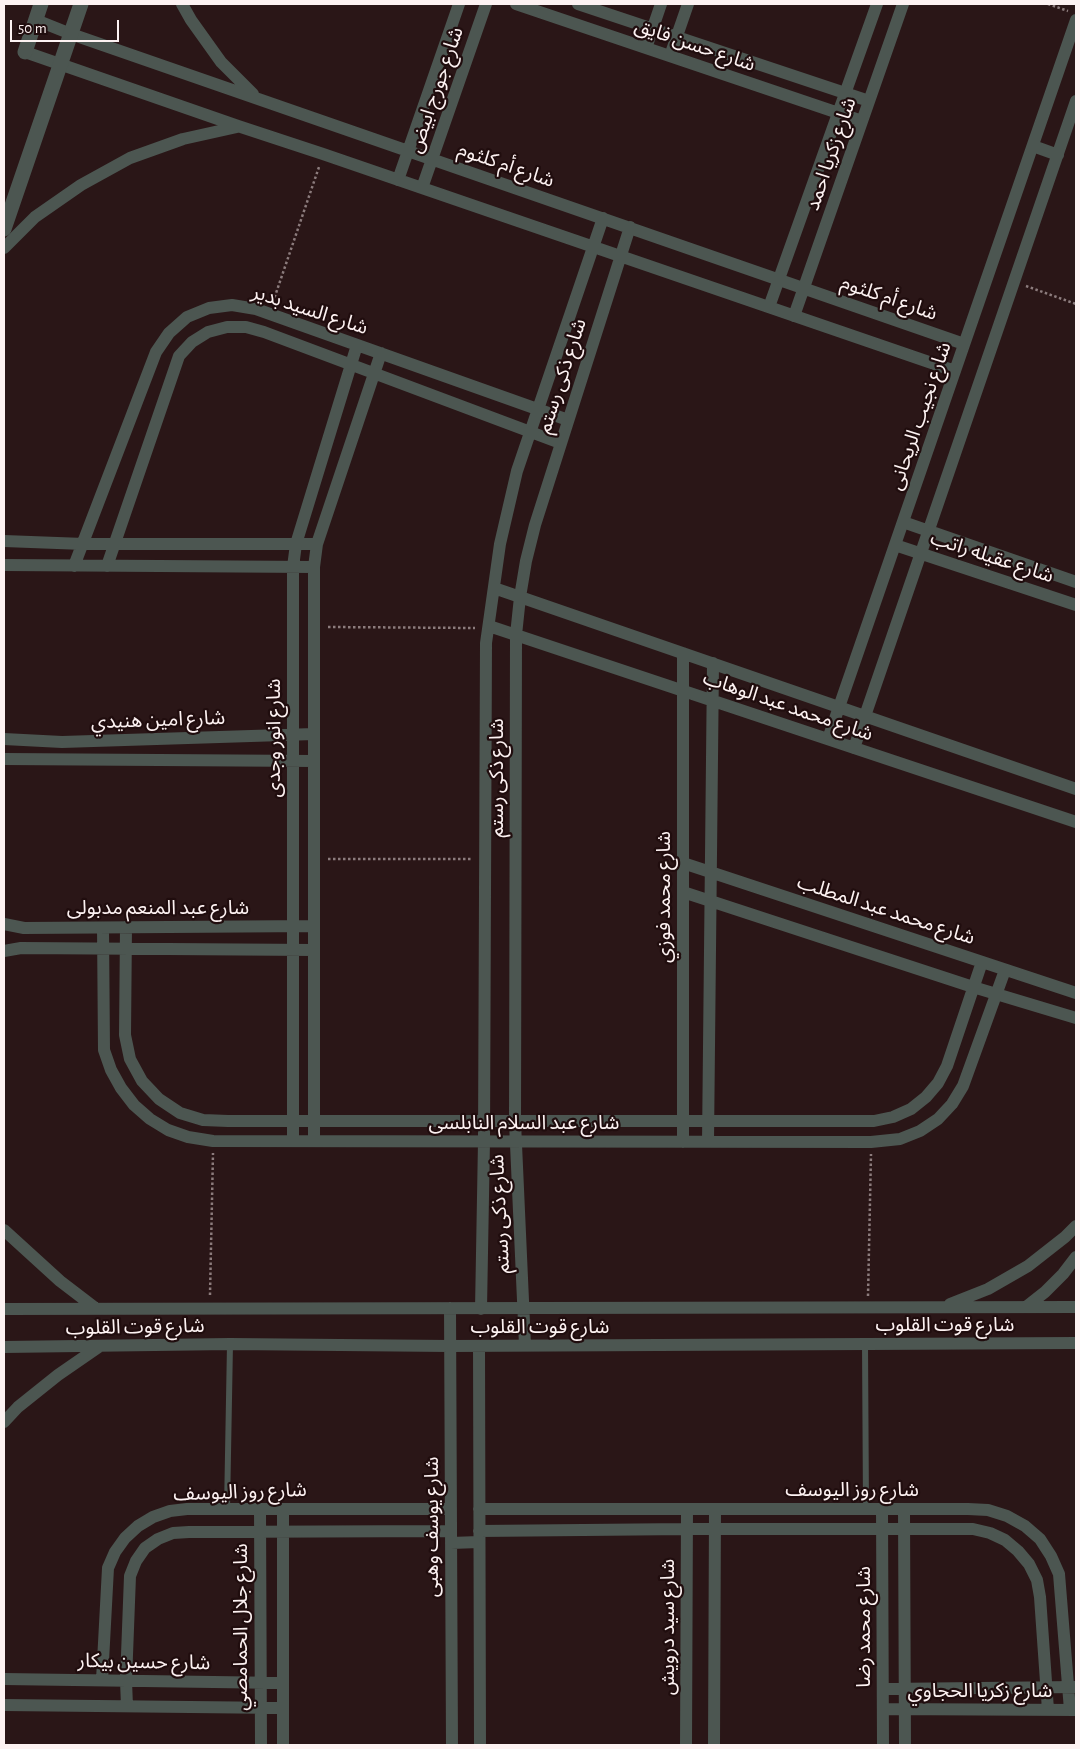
<!DOCTYPE html>
<html>
<head>
<meta charset="utf-8">
<style>
	body { margin:0 }
	#map { position:relative; width:1080px; height:1749px; overflow:hidden; background:#2a1617; font-family:"Alegreya Sans",sans-serif }
	canvas { display:block }
	.frame { position:absolute; inset:0; border:5px solid #fdf2f2; pointer-events:none }
	.scale { position:absolute; left:10px; top:20px; width:109px; height:22px; box-sizing:border-box; border:2px solid #fdf2f2; border-top:0; padding-left:6px; font-size:15px; line-height:18px; white-space:nowrap; color:#fdf2f2; -webkit-text-stroke:4px #200d0e; paint-order:stroke }
</style>
</head>
<body>
<div id="map">
<canvas width="1080" height="1749"></canvas>
<div class="frame"></div>
<div class="scale">50 m</div>
</div>
<script>
const g = document.querySelector('canvas').getContext('2d');
g.lineJoin = 'round';
const poly = rows => new Path2D(rows.map(r => 'M' + r).join(''));
function trace(path, color, width, dash) { g.strokeStyle = color; g.lineWidth = width; g.lineCap = dash ? 'butt' : 'round'; g.setLineDash(dash || []); g.stroke(path); }
function write(font, color, halo, rows, align = 'center') {
  g.font = font + ' "Alegreya Sans","Noto Sans Arabic",sans-serif'; g.lineWidth = 4.5; g.setLineDash([]); g.textBaseline = 'middle'; g.strokeStyle = halo; g.fillStyle = color; for (const [text, x, y, turn = 0] of rows) {
    g.save(); g.translate(x, y); g.rotate((+turn || 0) * Math.PI / 180); g.textAlign = isNaN(turn) ? turn : align; if (halo) g.strokeText(text, 0, 0); g.fillText(text, 0, 0); g.restore();
  }
}
trace(poly([
	[1048,4,1068,11],
	[1026,286,1076,304],
	[273,302,319,167],
	[328,627,475,628],
	[328,859,472,859],
	[210,1295,213,1153],
	[868,1296,871,1154]
]), '#8c7c7d', 2.5, [2.5, 2.5]);
trace(poly([
	[865,1344,866,1509],
	[227,1509,230,1344]
]), '#4c5651', 6);
trace(poly([
	[182,4,191,20,221,62,253,94],
	[516,4,862,121],
	[578,4,869,101],
	[36,20,71,34,964,344],
	[646,48,661,4],
	[25,52,238,126,323,154,955,371],
	[670,56,688,4],
	[1033,146,1058,155],
	[398,180,459,4],
	[422,188,486,4],
	[4,248,35,217,81,185,130,158,183,139,237,127],
	[769,307,877,4],
	[794,316,903,4],
	[903,522,1076,582],
	[4,541,84,544,317,544],
	[895,545,1076,605],
	[4,565,314,567],
	[74,566,156,352,169,333,187,317,209,308,232,305,256,309,568,420],
	[107,566,179,356,192,342,208,332,227,327,246,327,264,332,560,443],
	[494,588,1076,789],
	[489,626,1076,822],
	[4,739,62,742,314,734],
	[828,739,1076,20],
	[854,748,1076,101],
	[4,759,314,761],
	[683,863,1076,993],
	[683,892,973,987,1076,1018],
	[4,924,24,928,314,926],
	[126,927,125,1035,130,1059,142,1081,159,1099,180,1113,203,1120,228,1121,874,1121,893,1117,911,1109,926,1097,938,1083,947,1066,982,962],
	[103,928,104,1050,111,1070,121,1088,134,1105,150,1119,168,1130,188,1137,213,1141,871,1142,900,1139,920,1131,938,1119,952,1104,963,1086,1005,970],
	[4,951,21,948,314,950],
	[293,1141,293,567,296,544,357,345],
	[314,1141,314,567,317,544,381,353],
	[683,1142,683,653],
	[708,1142,713,663],
	[4,1230,60,1281,94,1307],
	[950,1304,988,1289,1028,1266,1065,1237,1076,1226],
	[1026,1307,1045,1292,1063,1274,1076,1257],
	[450,1308,452,1745],
	[4,1309,1076,1307],
	[481,1309,484,1141,486,643,500,544,517,471,603,218],
	[525,1345,515,1122,516,635,520,597,526,561,535,525,630,227],
	[479,1346,480,1745],
	[4,1347,230,1344,450,1346,1076,1343],
	[4,1422,18,1407,58,1375,100,1346],
	[260,1509,261,1745],
	[283,1509,283,1745],
	[479,1509,968,1509,988,1510,1007,1516,1025,1526,1040,1539,1051,1556,1059,1574,1070,1710],
	[882,1509,883,1745],
	[904,1509,905,1745],
	[479,1531,687,1529,973,1529,990,1533,1005,1540,1018,1551,1029,1564,1037,1580,1040,1597,1048,1710],
	[451,1543,479,1542],
	[4,1679,283,1683],
	[102,1680,108,1568,115,1552,125,1538,138,1526,153,1517,170,1511,187,1509,451,1509],
	[883,1689,1076,1687],
	[4,1705,283,1708],
	[127,1706,126,1681,130,1576,136,1561,145,1548,158,1539,173,1533,189,1532,451,1531],
	[883,1709,1076,1710],
	[686,1745,687,1509],
	[714,1745,715,1509]
]), '#4c5651', 12);
trace(poly([
	[25,52,41,4],
	[4,229,81,4]
]), '#4c5651', 15);
write('20px', '#fdf2f2', '#200d0e', [
	["شارع حسن فايق",695,45,19],
	["شارع جورج ابيض",436,90,-71],
	["شارع زكريا احمد",831,154,-71],
	["شارع أم كلثوم",506,165,19],
	["شارع أم كلثوم",889,298,19],
	["شارع السيد بدير",310,310,18],
	["شارع ذكى رستم",562,376,-72],
	["شارع نجيب الريحانى",920,416,-71],
	["شارع عقيله راتب",992,557,18],
	["شارع محمد عبد الوهاب",788,706,19],
	["شارع امين هنيدي",158,720,-2],
	["شارع انور وجدى",274,738,-90],
	["شارع ذكى رستم",497,778,-90],
	["شارع محمد فوزي",664,897,-90],
	["شارع عبد المنعم مدبولى",158,908],
	["شارع محمد عبد المطلب",886,910,18],
	["شارع عبد السلام النابلسى",524,1123],
	["شارع ذكى رستم",500,1214,-93],
	["شارع قوت القلوب",945,1325],
	["شارع قوت القلوب",135,1327,-1],
	["شارع قوت القلوب",540,1327],
	["شارع روز اليوسف",852,1490],
	["شارع روز اليوسف",240,1492,-2],
	["شارع يوسف وهبى",432,1527,-90],
	["شارع جلال الحمامصي",241,1627,-90],
	["شارع سيد درويش",668,1627,-90],
	["شارع محمد رضا",864,1627,-90],
	["شارع حسين بيكار",144,1662,1],
	["شارع زكريا الحجاوي",980,1691]
]);
</script>
</body>
</html>
